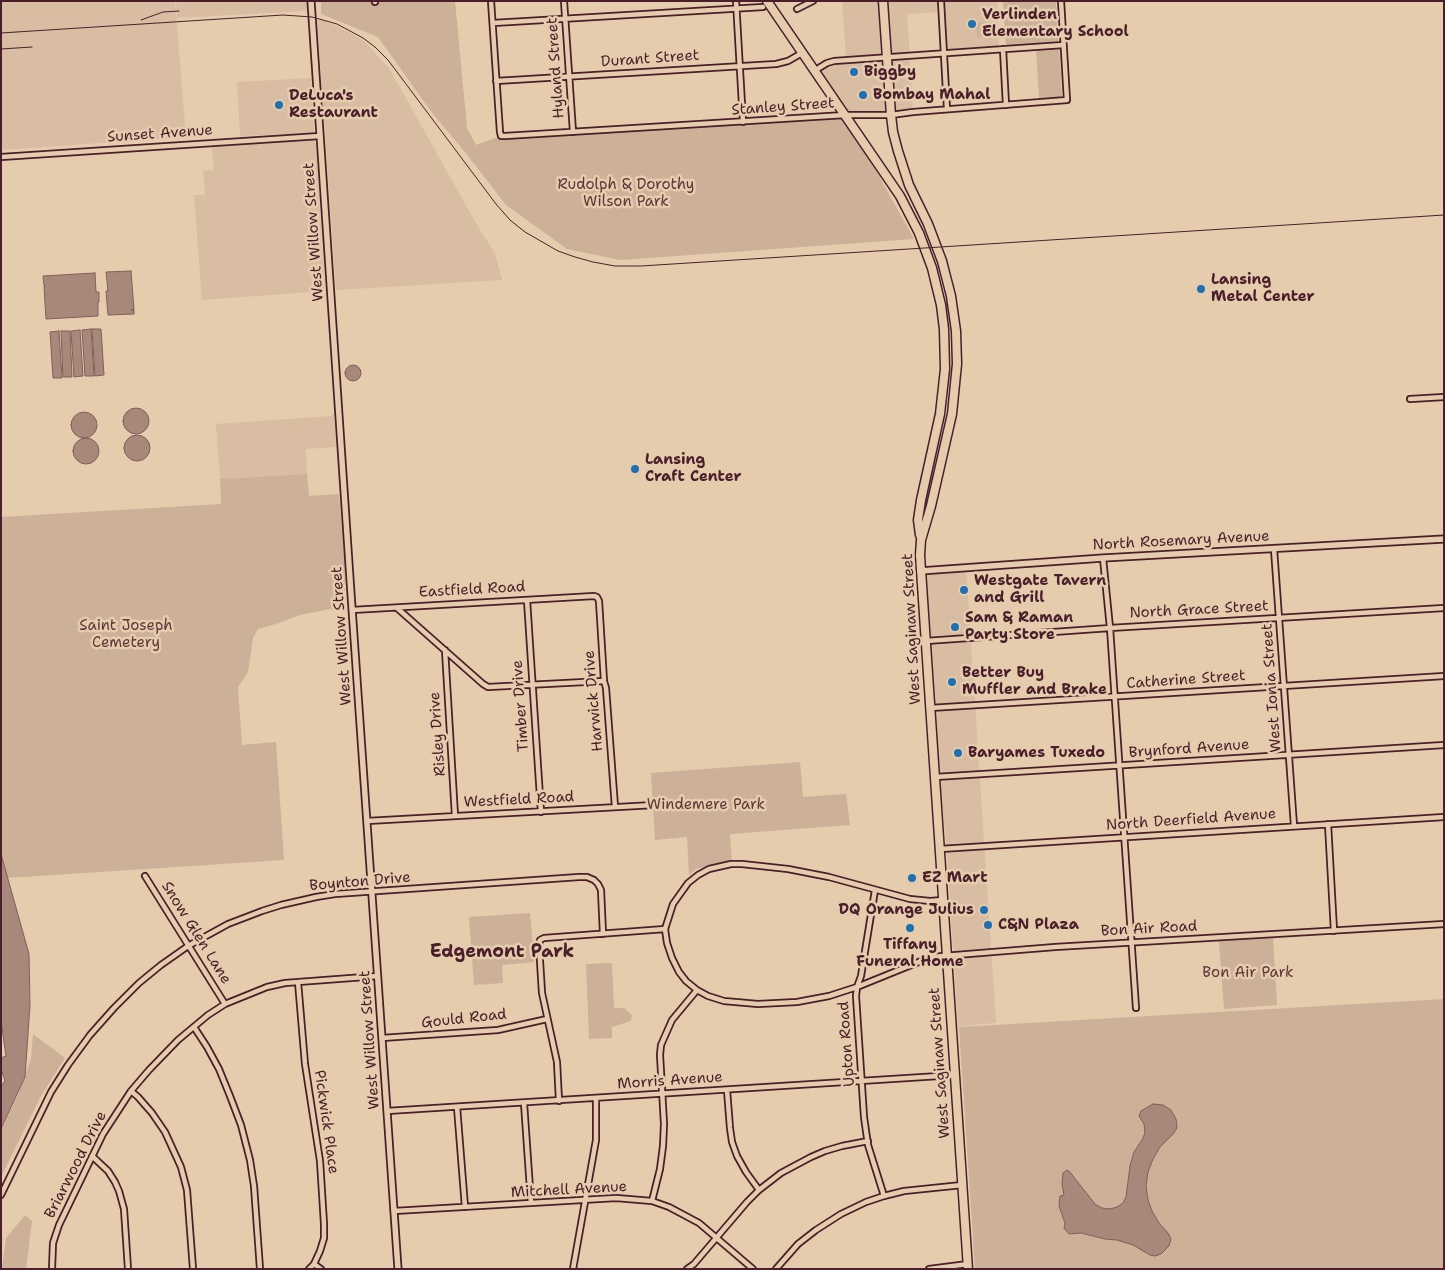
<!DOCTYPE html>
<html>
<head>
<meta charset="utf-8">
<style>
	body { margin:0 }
	#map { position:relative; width:1445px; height:1270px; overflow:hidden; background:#e5ccad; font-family:"Shantell Sans",sans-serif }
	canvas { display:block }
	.frame { position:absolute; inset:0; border:2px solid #4a1f2b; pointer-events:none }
</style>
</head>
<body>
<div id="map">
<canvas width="1445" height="1270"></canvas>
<div class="frame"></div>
</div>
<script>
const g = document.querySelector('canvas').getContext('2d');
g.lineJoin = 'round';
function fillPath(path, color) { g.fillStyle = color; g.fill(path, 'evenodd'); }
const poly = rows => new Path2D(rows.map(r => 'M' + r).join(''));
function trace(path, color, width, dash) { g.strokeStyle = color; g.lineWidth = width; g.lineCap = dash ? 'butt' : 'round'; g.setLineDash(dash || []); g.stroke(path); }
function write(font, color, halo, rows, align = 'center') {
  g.font = font + ' "Shantell Sans",sans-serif'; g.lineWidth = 5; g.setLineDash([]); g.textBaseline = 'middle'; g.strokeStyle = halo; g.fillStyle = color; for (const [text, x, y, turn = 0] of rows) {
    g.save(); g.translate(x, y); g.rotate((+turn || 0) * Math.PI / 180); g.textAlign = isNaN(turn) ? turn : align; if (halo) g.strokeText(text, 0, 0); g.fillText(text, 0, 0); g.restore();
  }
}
fillPath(poly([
	[1,1,175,1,186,137,1,150],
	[176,1,307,1,308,11,177,18],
	[842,1,938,1,939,12,907,14,913,112,845,115,814,71,827,63,846,60],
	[944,1,997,1,999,47,947,51],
	[317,19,337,26,364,41,389,68,478,227,495,253,502,280,336,290],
	[311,78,314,133,240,136,237,82],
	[310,140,313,140,316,144,325,291,202,300,194,195,205,195,203,171,214,170,212,147],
	[334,414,336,447,306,449,307,474,220,479,216,424,332,416],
	[966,568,996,1023,958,1026,946,839,930,708,920,571]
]), '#d8bda2');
fillPath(poly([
	[455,1,467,128,476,145,501,136,845,115,914,239,620,260,567,249,506,205,465,152,433,114,378,37,321,14,321,2],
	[1003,1,1056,1,1058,41,1006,46],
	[988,22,989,36,977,37,976,23],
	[1059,47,1062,98,1039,99,1036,49],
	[307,474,309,496,339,494,345,567,345,606,300,615,279,623,258,629,253,638,248,672,238,687,242,745,276,742,284,860,7,878,1,854,1,517,221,504,220,479],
	[800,762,803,797,846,794,850,825,730,834,732,862,716,864,696,869,689,875,687,837,655,840,651,773],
	[530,913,534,962,502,965,503,983,474,985,469,917],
	[1273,938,1277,1005,1224,1009,1219,941],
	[612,963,614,1008,624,1008,632,1015,631,1021,612,1027,612,1038,589,1039,586,964],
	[1444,999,1444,1269,975,1269,959,1027],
	[33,1034,65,1058,41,1096,1,1177,1,1131,19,1092,31,1059],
	[25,1215,32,1221,26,1269,2,1269,6,1238]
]), '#ccb098');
const water = poly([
	[131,271,134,310,131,310,134,310,134,314,109,315,108,315,106,291,108,291,106,272,131,271],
	[95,273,96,292,99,292,99,302,98,302,98,316,46,319,44,286,46,286,44,285,43,276,95,273],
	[91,329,94,376,85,376,82,330,91,329],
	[92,329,101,329,104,375,95,376,92,329],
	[80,330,83,376,74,377,71,331,80,330],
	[59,331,62,378,53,378,50,332,59,331],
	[61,331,70,331,72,377,63,377,61,331],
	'345 373a8 8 0 1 1 16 0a8 8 0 1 1-16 0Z',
	'123 421a13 13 0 1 1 26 0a13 13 0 1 1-26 0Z',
	'71 425a13 13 0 1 1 26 0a13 13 0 1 1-26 0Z',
	'124 448a13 13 0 1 1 26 0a13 13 0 1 1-26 0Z',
	'73 451a13 13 0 1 1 26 0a13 13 0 1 1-26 0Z',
	[1,854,29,954,30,1005,25,1077,1,1129,1,1086,5,1081,1,1069,1,1058,6,1056,1,1021,1,854],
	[1153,1104,1163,1105,1171,1110,1176,1119,1177,1128,1173,1134,1160,1147,1153,1159,1148,1172,1146,1186,1148,1200,1152,1211,1159,1223,1168,1233,1171,1239,1169,1246,1161,1254,1155,1256,1150,1255,1133,1245,1117,1240,1105,1239,1081,1233,1069,1234,1064,1228,1065,1223,1059,1206,1060,1196,1064,1195,1062,1184,1063,1173,1067,1170,1069,1171,1095,1204,1102,1208,1110,1209,1117,1207,1123,1203,1126,1197,1130,1166,1134,1152,1142,1140,1145,1133,1144,1124,1139,1116,1141,1111,1153,1104]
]);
fillPath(water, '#a8887a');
trace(water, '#825e5a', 1);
const minor = poly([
	[375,1,375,2],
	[491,1,500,132,501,136,505,136,845,115,891,115,913,112,1067,100,1061,1],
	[564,1,573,132],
	[736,1,743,122],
	[941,1,947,109],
	[797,9,813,1],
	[493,23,763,7],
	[1003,49,1006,105],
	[814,71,827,63,834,61,1063,45],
	[496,81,776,64,788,61,802,53],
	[1,157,320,136],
	[1410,399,1444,397],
	[1274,549,1294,826],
	[1103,558,1110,628,1136,1008],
	[527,600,541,812],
	[397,608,483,684,488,687,604,681],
	[352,610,594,596,597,597,599,601,604,681,606,688,615,807],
	[926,641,1110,628,1444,608],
	[445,650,455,816],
	[930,708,1444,676],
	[935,777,1444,745],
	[367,821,672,804],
	[1328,824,1334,931],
	[940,849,1444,817],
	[145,876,225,1004],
	[875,890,861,976,857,987,856,996,864,1117,868,1145,884,1196],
	[943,900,930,901,910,899,829,877,788,869,742,864,731,864,709,869,698,875,688,883,673,904,665,929,667,943,672,958,679,972,686,981,697,990,708,996,724,1001,758,1004,797,1002,829,996,857,987,931,957,1055,947,1444,924],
	[298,982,305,1064,320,1161,324,1224,324,1238,320,1251,314,1264,309,1269],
	[194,1027,207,1047,219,1069,230,1096,241,1125,250,1160,254,1186,260,1269],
	[382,1038,498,1030,547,1019],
	[727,1090,730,1128,732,1142,737,1156,746,1172,759,1190],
	[131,1091,138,1097,152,1113,165,1132,181,1167,187,1190,193,1269],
	[559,1101,557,1062,542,993,539,945,540,940,544,938,665,929],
	[524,1103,531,1203],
	[457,1107,465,1207],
	[387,1111,955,1075],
	[92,1156,108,1171,115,1182,119,1191,124,1209,128,1269],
	[1,1195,51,1092,68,1065,90,1035,114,1008,139,983,161,965,188,946,228,924,262,911,281,905,316,897,335,894,579,877,587,877,594,880,598,884,601,890,603,934],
	[652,1201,660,1169,663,1146,664,1124,660,1055,661,1045,672,1020,697,990],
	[394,1211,616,1198,652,1201,669,1207,699,1223,753,1269],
	[314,1264,321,1269],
	[52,1269,53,1243,59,1225,103,1134,131,1091,149,1070,178,1040,208,1015,225,1004,267,987,285,983,378,976],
	[573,1269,596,1140,596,1099],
	[687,1269,694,1264,747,1202,759,1190,781,1173,811,1157,825,1151,842,1146,868,1141],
	[776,1269,798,1244,816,1230,841,1214,866,1202,884,1196,904,1191,962,1185],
	[929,1269,968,1264]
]);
const tertiary = poly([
	[311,1,351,594,398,1269],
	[920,571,1103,558,1444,539]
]);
const primary = poly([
	[767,1,900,196,919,233,932,268,941,305,944,329,945,369,940,414,921,500,918,520,920,535],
	[883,1,891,115,893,132,898,151,909,185,928,224,942,261,951,296,956,331,957,364,952,414,931,506,921,540,920,555,968,1269]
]);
trace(minor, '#4a1f2b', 8);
trace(tertiary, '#4a1f2b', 9);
trace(primary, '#4a1f2b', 11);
trace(minor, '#e5ccad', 4.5);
trace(tertiary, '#e5ccad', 5.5);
trace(primary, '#e5ccad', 8);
trace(poly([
	[141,20,163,12,179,11],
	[1,33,283,15,312,17,337,24,363,38,375,47,388,60,496,204,510,220,525,232,558,251,575,257,593,262,615,266,641,266,1444,215],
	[1,49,32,47]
]), '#4a1f2b', 1);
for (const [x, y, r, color] of [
	[972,24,5,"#1f6fb2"],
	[854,72,5,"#1f6fb2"],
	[863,95,5,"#1f6fb2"],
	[279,105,5,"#1f6fb2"],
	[1201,289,5,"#1f6fb2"],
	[635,469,5,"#1f6fb2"],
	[964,590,5,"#1f6fb2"],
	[955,627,5,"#1f6fb2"],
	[952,682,5,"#1f6fb2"],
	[958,753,5,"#1f6fb2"],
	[912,878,5,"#1f6fb2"],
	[984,910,5,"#1f6fb2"],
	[988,925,5,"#1f6fb2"],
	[910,928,5,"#1f6fb2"]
]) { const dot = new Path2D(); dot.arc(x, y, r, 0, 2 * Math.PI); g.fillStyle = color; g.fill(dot); trace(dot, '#e5ccad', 2); }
write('bold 15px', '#4a1f2b', '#e5ccad', [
	["Verlinden",982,15],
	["Elementary School",982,32],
	["Biggby",864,72],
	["Bombay Mahal",873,95],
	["DeLuca's",289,96],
	["Restaurant",289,113],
	["Lansing",1211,280],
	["Metal Center",1211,297],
	["Lansing",645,460],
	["Craft Center",645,477],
	["Westgate Tavern",974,581],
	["and Grill",974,598],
	["Sam & Raman",965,618],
	["Party Store",965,635],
	["Better Buy",962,673],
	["Muffler and Brake",962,690],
	["Baryames Tuxedo",968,753],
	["EZ Mart",922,878],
	["DQ Orange Julius",974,910,"right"],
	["C&N Plaza",998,925],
	["Tiffany",910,945,"center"],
	["Funeral Home",910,962,"center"]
], 'left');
write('15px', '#4a1f2b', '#e5ccad', [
	["Durant Street",650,59,-4],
	["Hyland Street",556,68,-94],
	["Stanley Street",783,107,-4],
	["Sunset Avenue",160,134,-4],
	["West Willow Street",314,232,-94],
	["North Rosemary Avenue",1181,541,-3],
	["Eastfield Road",472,590,-3],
	["North Grace Street",1199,610,-3],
	["West Saginaw Street",912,629,-93],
	["West Willow Street",342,636,-94],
	["Catherine Street",1186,680,-4],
	["West Ionia Street",1272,688,-94],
	["Harwick Drive",594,701,-95],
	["Timber Drive",521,706,-94],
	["Risley Drive",438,734,-94],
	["Brynford Avenue",1189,749,-4],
	["Westfield Road",519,800,-3],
	["North Deerfield Avenue",1191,820,-4],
	["Boynton Drive",360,882,-5],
	["Bon Air Road",1149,929,-3],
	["Snow Glen Lane",196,933,58],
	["Gould Road",464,1019,-6],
	["West Willow Street",370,1040,-94],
	["Upton Road",847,1044,-94],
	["West Saginaw Street",940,1063,-94],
	["Morris Avenue",670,1081,-4],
	["Pickwick Place",326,1122,82],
	["Briarwood Drive",76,1165,-63],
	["Mitchell Avenue",569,1190,-3]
]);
write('15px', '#5e353b', '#e5ccad', [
	["Rudolph & Dorothy",626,185],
	["Wilson Park",626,202],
	["Saint Joseph",126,626],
	["Cemetery",126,643],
	["Windemere Park",706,805],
	["Bon Air Park",1248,973]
]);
write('bold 18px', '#4a1f2b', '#e5ccad', [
	["Edgemont Park",502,952]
]);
</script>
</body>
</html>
